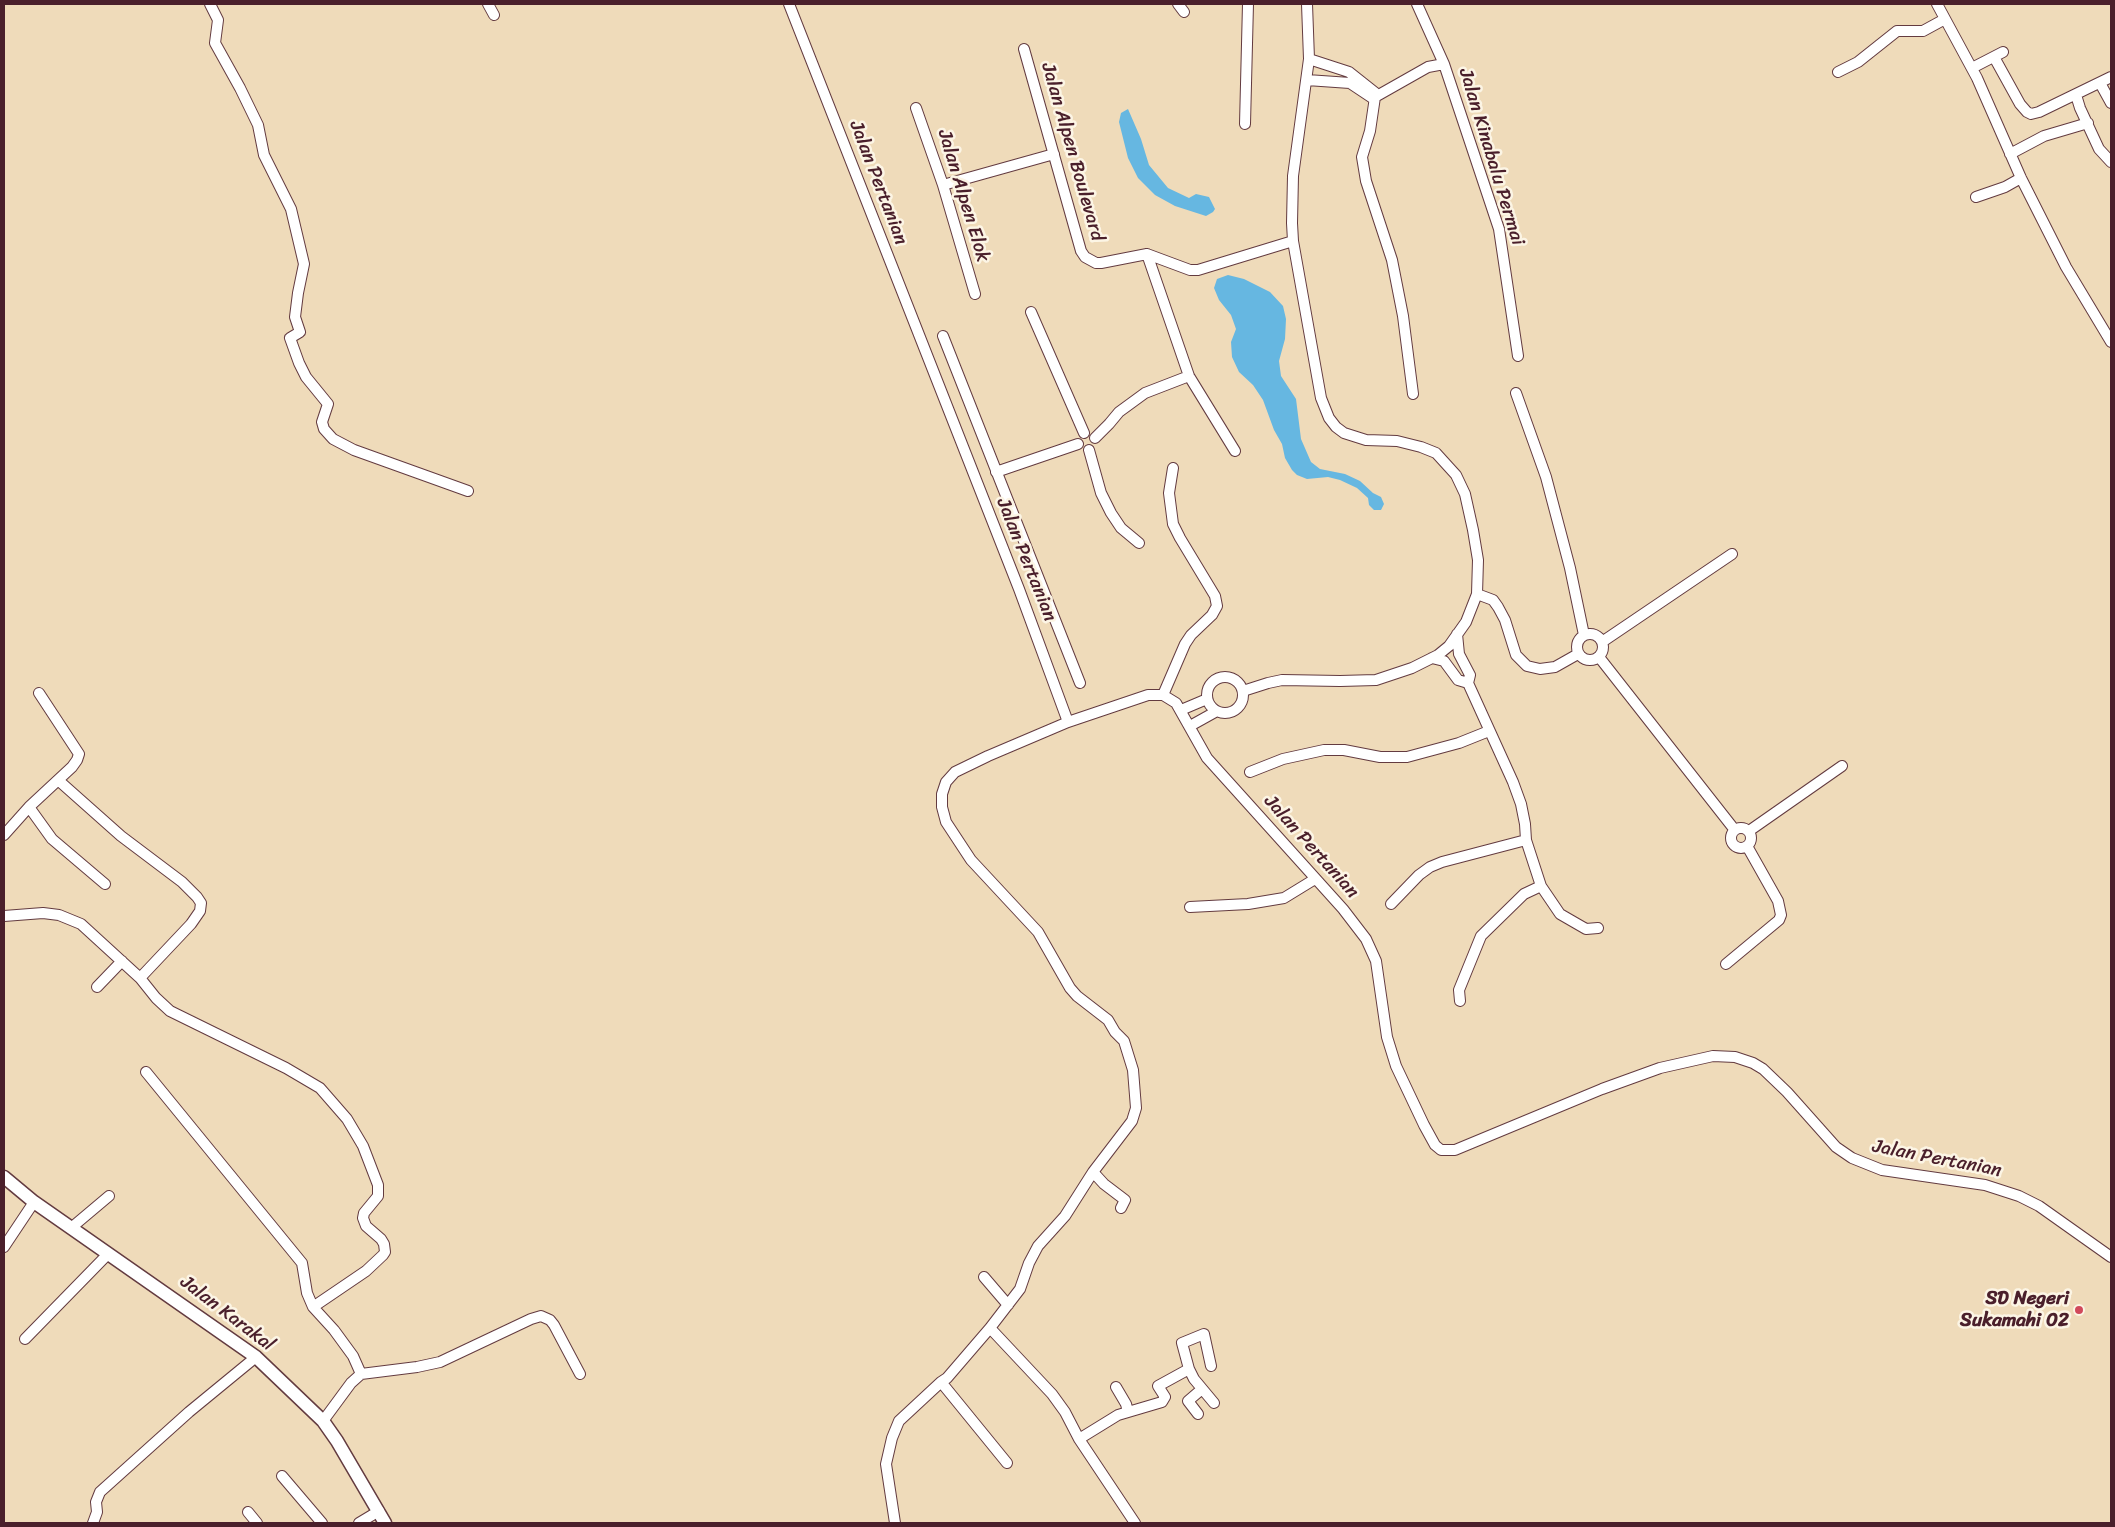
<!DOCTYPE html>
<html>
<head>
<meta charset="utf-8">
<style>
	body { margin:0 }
	#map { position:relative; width:2115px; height:1527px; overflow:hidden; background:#efdbba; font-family:Sriracha,sans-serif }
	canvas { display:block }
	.frame { position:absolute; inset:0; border:5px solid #4a1f2b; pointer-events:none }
</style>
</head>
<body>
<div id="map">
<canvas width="2115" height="1527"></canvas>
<div class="frame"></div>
</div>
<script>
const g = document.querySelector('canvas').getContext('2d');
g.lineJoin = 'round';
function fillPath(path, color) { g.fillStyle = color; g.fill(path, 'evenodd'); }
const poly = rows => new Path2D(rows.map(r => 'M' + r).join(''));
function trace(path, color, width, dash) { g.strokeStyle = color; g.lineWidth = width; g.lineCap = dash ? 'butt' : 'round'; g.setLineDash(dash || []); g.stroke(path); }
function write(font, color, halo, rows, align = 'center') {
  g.font = font + ' Sriracha,sans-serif'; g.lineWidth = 5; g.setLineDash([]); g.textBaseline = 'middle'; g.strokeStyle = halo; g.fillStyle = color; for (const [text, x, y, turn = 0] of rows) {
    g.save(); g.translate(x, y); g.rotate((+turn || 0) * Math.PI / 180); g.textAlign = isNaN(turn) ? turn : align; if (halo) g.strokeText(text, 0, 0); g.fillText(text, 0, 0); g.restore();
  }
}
fillPath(poly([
	[1128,109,1141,139,1149,165,1168,188,1189,198,1196,194,1209,197,1215,209,1213,212,1206,216,1175,206,1155,195,1138,178,1128,158,1119,122,1121,113],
	[1228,275,1244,279,1270,292,1283,306,1286,319,1285,339,1279,361,1281,376,1296,399,1301,439,1311,462,1320,469,1345,474,1360,481,1373,493,1381,497,1384,504,1381,510,1374,510,1369,505,1368,498,1357,488,1340,480,1328,477,1307,479,1297,475,1292,470,1285,458,1282,444,1274,430,1263,400,1253,385,1239,372,1232,357,1231,342,1236,329,1231,315,1219,300,1214,288,1217,279]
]), '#66b7e1');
const minor = poly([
	[210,4,218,20,215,43,240,88,258,125,264,155,291,209,304,264,298,293,295,317,300,332,290,338,299,363,306,377,328,404,322,422,324,429,333,439,354,450,468,491],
	[488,4,494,15],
	[789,4,1019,589,1068,722],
	[1178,4,1184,12],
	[1417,4,1444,64,1499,229,1518,356],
	[1937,4,1977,78,2021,178,2066,267,2111,342],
	[1024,49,1081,251,1085,257,1096,263,1101,263,1147,254,1190,270,1198,270,1293,241],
	[1994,57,2020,104,2027,112,2031,114,2039,112,2111,77],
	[1309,59,1349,72,1378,95],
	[1972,68,2003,52],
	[1838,72,1858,62,1897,31,1923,31,1945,19],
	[1307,80,1350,83,1374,99],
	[2100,83,2111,103],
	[2076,95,2080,108,2099,149,2111,162],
	[916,108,943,185,975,294],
	[1245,124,1248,4],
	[2010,154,2044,136,2088,123],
	[943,185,1054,154],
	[1976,197,2005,187,2021,178],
	[1147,254,1189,376,1235,451],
	[1031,312,1084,433],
	[943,336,1080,683],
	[1516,393,1546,477,1570,568,1584,635],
	[1413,394,1403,316,1392,260,1366,181,1362,157,1370,131,1375,97,1428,67,1444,64],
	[1095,438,1109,424,1119,412,1145,393,1189,376],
	[1089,450,1101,493,1111,513,1121,528,1139,543],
	[996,472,1078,444],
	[1477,594,1493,600,1498,607,1505,620,1516,655,1527,666,1540,669,1555,667,1578,654],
	'1577 647a13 13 0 1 1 26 0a13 13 0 1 1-26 0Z',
	[1457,634,1459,654,1470,675,1468,683],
	[1602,642,1732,554],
	[1599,657,1734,829],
	[1432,658,1444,661,1458,680,1468,683],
	'1207 695a18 18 0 1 1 36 0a18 18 0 1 1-36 0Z',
	[1468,683,1513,782,1521,804,1525,824,1526,840,1541,886,1560,914,1586,929,1598,928],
	[1243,691,1268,683,1282,680,1340,681,1376,680,1412,668,1438,655,1449,646,1466,622,1477,594,1478,560,1473,530,1465,494,1456,475,1436,453,1421,447,1397,441,1366,440,1344,433,1336,427,1329,418,1321,398,1293,241,1292,223,1293,176,1309,59,1307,4],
	[1163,695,1185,644,1191,635,1212,615,1217,606,1215,596,1180,538,1173,524,1169,493,1173,468],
	[1181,710,1207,699],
	[1190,726,1217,711],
	[1250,772,1283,759,1324,750,1344,750,1380,757,1407,757,1459,743,1489,731],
	[58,780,121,836,182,882,197,897,201,903,200,911,191,924,140,978],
	[29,807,52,839,105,884],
	'1731 838a10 10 0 1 1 20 0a10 10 0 1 1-20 0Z',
	[1749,831,1842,766],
	[4,835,29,807,72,767,77,760,79,754,39,693],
	[1391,904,1419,875,1430,867,1442,862,1526,840],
	[1190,907,1248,904,1284,898,1315,879],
	[4,916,43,913,59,915,81,924,140,978,156,998,170,1011,286,1068,320,1088,347,1119,363,1146,378,1185,378,1196,364,1213,363,1218,366,1226,381,1239,384,1244,385,1252,383,1255,366,1271,313,1307],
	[1726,964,1779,920,1781,915,1778,901,1747,846],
	[97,987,122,961],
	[1460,1001,1459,990,1481,936,1524,894,1541,886],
	[146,1072,302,1263,307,1293,313,1307,334,1330,353,1356,361,1374,351,1383,323,1421],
	[1093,1172,1104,1184,1125,1200,1121,1208],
	[71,1228,109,1196],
	[4,1247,34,1202],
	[984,1277,1008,1305],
	[990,1328,1052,1394,1065,1412,1079,1439,1135,1523],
	[25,1339,108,1254],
	[1189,1369,1194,1379,1214,1403],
	[361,1374,417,1367,440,1362,531,1319,541,1316,550,1320,554,1325,580,1374],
	[941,1382,1007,1463],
	[1116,1387,1126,1404,1128,1412],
	[1198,1414,1188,1401,1202,1389],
	[1079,1439,1118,1415,1162,1402,1165,1397,1158,1386,1189,1369,1182,1343,1204,1334,1211,1366],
	[282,1476,322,1523],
	[248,1512,257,1523],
	[93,1523,97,1512,96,1502,100,1492,189,1412,256,1357],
	[359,1523,379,1511],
	[895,1523,886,1464,892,1438,899,1421,941,1382,947,1378,990,1328,1020,1289,1029,1263,1038,1246,1065,1216,1093,1172,1132,1121,1136,1108,1133,1070,1124,1041,1115,1032,1108,1020,1077,996,1070,988,1038,932,971,860,946,822,942,807,942,794,946,782,955,772,988,756,1068,722,1148,695,1163,695,1176,703,1207,758,1343,909,1366,939,1376,961,1387,1037,1396,1066,1424,1125,1435,1145,1441,1150,1455,1150,1602,1089,1660,1068,1713,1056,1735,1057,1753,1063,1763,1069,1787,1092,1836,1147,1852,1158,1882,1170,1985,1185,2019,1196,2039,1206,2111,1257]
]);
const major = poly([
	[4,1177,34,1202,256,1357,323,1421,337,1441,385,1523]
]);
trace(minor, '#633b40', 12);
trace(major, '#633b40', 15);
trace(minor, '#fff', 10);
trace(major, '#fff', 12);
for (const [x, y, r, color] of [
	[2079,1310,5,"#d1495b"]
]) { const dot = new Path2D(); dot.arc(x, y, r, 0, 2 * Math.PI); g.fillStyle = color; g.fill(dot); trace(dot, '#fcf5e5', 2); }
write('19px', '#4a1f2b', '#fcf5e5', [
	["Jalan Alpen Boulevard",1072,152,74],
	["Jalan Kinabalu Permai",1491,157,73],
	["Jalan Pertanian",878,183,69],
	["Jalan Alpen Elok",963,196,73],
	["Jalan Pertanian",1026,560,68],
	["Jalan Pertanian",1311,847,48],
	["Jalan Pertanian",1937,1159,11],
	["Jalan Karakal",227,1314,37]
]);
write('bold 19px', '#4a1f2b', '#fcf5e5', [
	["SD Negeri",2069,1299],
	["Sukamahi 02",2069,1321]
], 'right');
</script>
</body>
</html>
